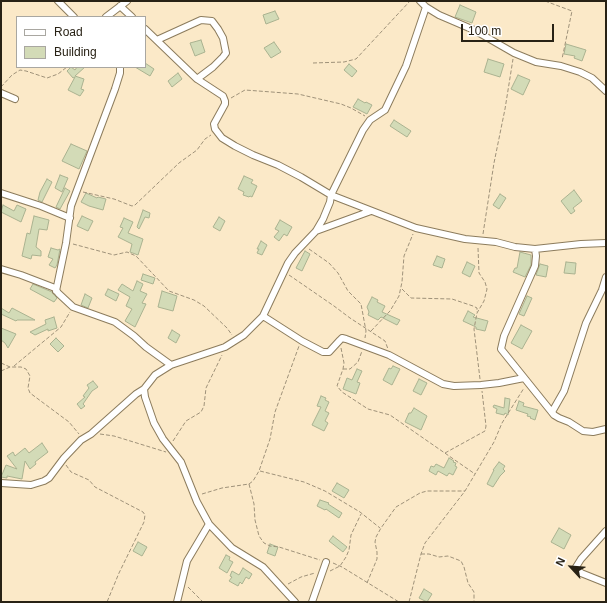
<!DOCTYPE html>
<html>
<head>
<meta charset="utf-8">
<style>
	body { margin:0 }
	#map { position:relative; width:607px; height:603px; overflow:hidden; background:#fbe9c8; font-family:Arial,sans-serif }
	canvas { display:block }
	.frame { position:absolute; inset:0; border:2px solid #282215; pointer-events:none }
	.legend { position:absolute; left:16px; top:16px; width:130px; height:52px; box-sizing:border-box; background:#fff; border:1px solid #a9a7a1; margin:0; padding:5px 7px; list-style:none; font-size:12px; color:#282215 }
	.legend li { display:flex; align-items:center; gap:8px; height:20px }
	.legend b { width:20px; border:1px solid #a9a7a1 }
	.north { position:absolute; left:551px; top:547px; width:40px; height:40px; -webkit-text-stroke:3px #fff; paint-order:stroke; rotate:296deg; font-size:11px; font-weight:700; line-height:16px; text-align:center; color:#282215 }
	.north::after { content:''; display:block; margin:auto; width:14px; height:18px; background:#282215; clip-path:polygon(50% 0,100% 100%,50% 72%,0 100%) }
	.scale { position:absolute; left:461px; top:24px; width:93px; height:18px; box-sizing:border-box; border:2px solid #282215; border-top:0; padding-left:5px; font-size:12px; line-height:14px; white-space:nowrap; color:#282215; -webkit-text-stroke:3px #fff; paint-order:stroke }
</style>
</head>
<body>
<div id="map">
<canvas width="607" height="603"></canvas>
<div class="frame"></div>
<ul class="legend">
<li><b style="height:5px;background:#fff"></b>Road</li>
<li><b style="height:11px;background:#d3dbb7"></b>Building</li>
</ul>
<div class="north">N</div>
<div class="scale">100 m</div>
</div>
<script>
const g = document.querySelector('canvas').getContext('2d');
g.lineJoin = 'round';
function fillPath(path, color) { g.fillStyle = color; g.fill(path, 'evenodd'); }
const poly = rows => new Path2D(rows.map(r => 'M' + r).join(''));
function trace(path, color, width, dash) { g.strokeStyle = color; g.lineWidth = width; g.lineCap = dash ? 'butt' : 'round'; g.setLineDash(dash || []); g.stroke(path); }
const building = poly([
	[460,5,476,12,472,23,455,17,460,5],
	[275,11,279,19,266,24,263,15,275,11],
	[201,40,205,52,195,56,190,43,201,40],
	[274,42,281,52,271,58,264,48,274,42],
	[566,44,586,50,582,61,574,58,575,56,564,54,566,44],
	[488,59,504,64,500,77,484,72,488,59],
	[145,63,154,69,150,76,135,67,145,67,145,63],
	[349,64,357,71,352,77,344,70,349,64],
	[71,67,75,70,77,67,85,67,75,76,84,79,81,89,84,90,80,96,68,90,75,77,73,78,67,71,71,67],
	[178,73,182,79,172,87,168,81,178,73],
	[518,75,530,80,523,95,511,89,518,75],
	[358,99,365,103,366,102,372,105,367,114,353,107,358,99],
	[394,120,411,131,407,137,390,126,394,120],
	[71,144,87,151,79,169,62,161,71,144],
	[60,175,68,178,62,192,55,188,60,175],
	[244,176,253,180,251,183,257,186,252,197,250,196,249,197,243,195,244,192,238,189,244,176],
	[47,179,52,182,42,202,38,200,40,192,47,179],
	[65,188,70,191,60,209,56,207,65,188],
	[574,190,582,201,573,208,575,211,571,214,561,201,574,190],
	[86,193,97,198,98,197,106,199,103,210,89,206,81,202,86,193],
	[500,194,506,198,499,209,493,205,500,194],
	[3,205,14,211,17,205,26,209,21,222,1,212,3,205],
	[143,210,150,213,149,218,145,217,139,229,137,227,143,210],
	[34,216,49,220,47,230,39,229,36,247,41,251,41,256,32,255,31,259,22,256,27,233,30,234,34,216],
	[82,216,93,221,88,231,77,226,82,216],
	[219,217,225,221,220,231,213,227,219,217],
	[124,218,133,222,128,233,143,239,138,255,130,252,132,244,118,237,123,228,120,227,124,218],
	[280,220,292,227,287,236,284,234,279,241,274,237,279,231,275,229,280,220],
	[261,241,267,245,262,255,257,253,259,249,257,249,261,241],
	[51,248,58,250,60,249,57,265,55,268,49,265,53,259,48,257,51,248],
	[305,251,310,254,302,271,296,268,305,251],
	[520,252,531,255,531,265,525,277,513,272,515,268,517,268,520,252],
	[437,256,445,259,442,268,433,265,437,256],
	[467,262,475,266,470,277,462,273,467,262],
	[566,262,576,263,575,274,564,273,566,262],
	[540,264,548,266,546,277,536,275,540,264],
	[143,274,155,278,153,284,141,280,143,274],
	[137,281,143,284,140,291,147,294,142,303,146,304,135,327,125,321,132,309,126,306,130,297,118,290,122,284,133,291,137,281],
	[33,284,52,292,57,298,54,302,30,289,33,284],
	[108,289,119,294,116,301,105,295,108,289],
	[162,291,177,296,173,311,158,307,162,291],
	[85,294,92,298,88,308,81,305,85,294],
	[527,296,532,298,524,316,519,314,527,296],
	[372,297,378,300,377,302,385,306,382,312,400,320,397,325,381,317,378,320,368,315,369,312,367,307,372,297],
	[1,308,9,313,12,308,35,320,17,320,16,321,1,314,1,308],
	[468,311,475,315,473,317,488,321,485,331,476,329,476,327,463,321,468,311],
	[54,317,57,328,48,331,48,329,35,335,30,332,46,324,45,320,54,317],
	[521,325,532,331,522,349,511,343,521,325],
	[1,328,16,334,8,348,5,343,1,340,1,328],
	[172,330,180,335,176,343,168,338,172,330],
	[56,338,64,346,58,352,50,344,56,338],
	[393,366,400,369,392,385,383,380,389,368,391,369,393,366],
	[357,369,362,371,357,382,360,383,356,394,343,389,347,378,352,380,357,369],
	[419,379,427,383,421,395,413,391,419,379],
	[93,381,98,387,92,391,83,404,85,406,81,409,77,404,85,397,83,396,89,388,87,385,93,381],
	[321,396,326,398,325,400,329,402,325,411,329,413,325,421,328,423,324,431,312,425,321,407,317,406,321,396],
	[505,398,510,399,508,415,505,413,504,415,496,413,497,409,493,407,494,405,504,408,505,398],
	[519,401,524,403,523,406,538,410,535,420,530,418,531,417,527,416,528,414,516,410,519,401],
	[414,408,427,416,421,430,405,422,409,413,411,413,414,408],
	[42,443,48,452,35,462,36,464,30,469,25,461,22,479,7,476,7,478,1,477,6,465,17,469,7,456,13,452,15,456,25,448,29,453,42,443],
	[449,458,454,461,453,462,456,463,455,466,457,467,453,475,449,473,447,476,438,471,436,475,429,471,431,466,434,467,436,464,444,468,449,458],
	[499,462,505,466,503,469,505,471,500,476,493,487,487,484,494,470,493,470,499,462],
	[337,483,349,490,344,498,332,491,337,483],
	[320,500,329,503,328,504,342,513,339,518,326,509,325,510,317,506,320,500],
	[559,528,571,535,564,549,551,542,559,528],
	[333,536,347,547,343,552,329,541,333,536],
	[138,542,147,547,142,556,133,551,138,542],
	[270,544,278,547,275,556,267,553,270,544],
	[226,555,230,557,229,560,233,562,227,573,219,568,226,555],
	[243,568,252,574,249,579,246,577,242,584,240,582,238,586,229,581,232,577,230,576,232,571,239,575,243,568],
	[424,589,432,594,427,602,419,598,424,589]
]);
fillPath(building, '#d3dbb7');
trace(building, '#aab290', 1);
const minor = poly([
	[58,1,74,17],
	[420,1,426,7,439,15,474,30,514,53,536,62,561,66,580,72,592,78,606,91],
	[120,6,132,17],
	[106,17,127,1],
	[145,29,197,79,223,96,225,101,225,104,214,124,215,129,222,138,235,146,253,155,278,165,301,177,331,195,416,228,465,239,496,242,515,247,535,249,581,244,606,243],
	[157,40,201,20,212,21,218,29,223,38,226,53,223,57,213,67,197,79],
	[1,93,15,99],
	[1,193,41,206,70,218],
	[316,231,371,211],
	[535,249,536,256,535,266,504,336,501,349,554,415,559,418,569,422,583,431,593,432,606,429],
	[1,269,21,275,55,288,58,293,73,307,115,322,134,336,146,347,171,365],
	[56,291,66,243,71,206,115,89,120,73,120,67],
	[263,316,302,341,323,352,329,352,340,340,342,338,346,339,389,355,443,384,454,386,481,385,499,383,524,378],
	[144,389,145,397,154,423,163,439,181,462,197,502,209,524,232,548,263,567,295,602],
	[552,412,564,391,586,323,602,290,606,277],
	[1,483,31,485,44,481,49,478,64,458,81,440,91,434,136,394,144,389,155,375,171,365,225,347,244,335,263,316,288,263,295,253,316,231,323,219,330,202,331,195,363,130,370,120,385,110,406,66,426,7],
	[606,531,581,559,576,567,581,573,606,583],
	[177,602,187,561,209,524],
	[312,602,326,562]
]);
trace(minor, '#8c7c5d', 8);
trace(poly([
	[545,1,572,11,562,59],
	[313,63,344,62,356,59,410,1],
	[1,87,12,75,20,70,26,71,47,78,58,74,67,67],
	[231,98,245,90,298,94,341,104,351,108,365,116],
	[83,192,114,199,132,206,135,205,179,163,197,150,205,139,211,135],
	[483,234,494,163,505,109,513,59],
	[73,244,114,255,127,252,136,256,169,291,194,300,204,306,227,328,232,335],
	[478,248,479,273,485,282,487,289,484,301,477,313,474,329,480,379],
	[309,249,329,263,338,273,348,291,361,304,366,331,365,338],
	[289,275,334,306,350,318,379,337,385,341,388,349],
	[402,289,411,298,452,299,473,306,477,308,477,312],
	[371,331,390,311,399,296,402,282,404,256,413,234],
	[341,348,344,363,343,369,337,386,342,392,368,409,390,415,475,474],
	[1,363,10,367,21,367,26,369,30,376,28,388,30,393,69,422,79,434],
	[14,366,61,327,70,312],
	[343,369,350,369,358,362,362,351],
	[1,371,10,367],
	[100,434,114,436,166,452],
	[173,441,186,421,201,412,204,406,206,388,222,355],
	[445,453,485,431,486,426,482,391],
	[66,465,71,472,89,480,95,487,143,512,145,515,144,522,119,573,107,602],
	[260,471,304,482,325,491,360,512,380,528],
	[249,484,254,504,255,520,259,536,264,543,270,546,279,547,320,560],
	[202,494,222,488,249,484,253,481,259,471,270,439,275,412,299,346],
	[421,554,429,554,439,557,448,556,461,561,464,567,468,583,474,592,474,602],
	[333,563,342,567,399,602],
	[330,571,340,566,346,557,349,550,351,535,361,514],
	[367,583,377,559,377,552,375,542,376,537,381,528,396,507,420,493,427,491,465,491],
	[288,584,301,577,315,573],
	[188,587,203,602],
	[409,602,421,554,425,543,465,491,494,442,502,423,524,388]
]), '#9e9179', 1, [4, 2]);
trace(minor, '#fff', 6);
</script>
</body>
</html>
